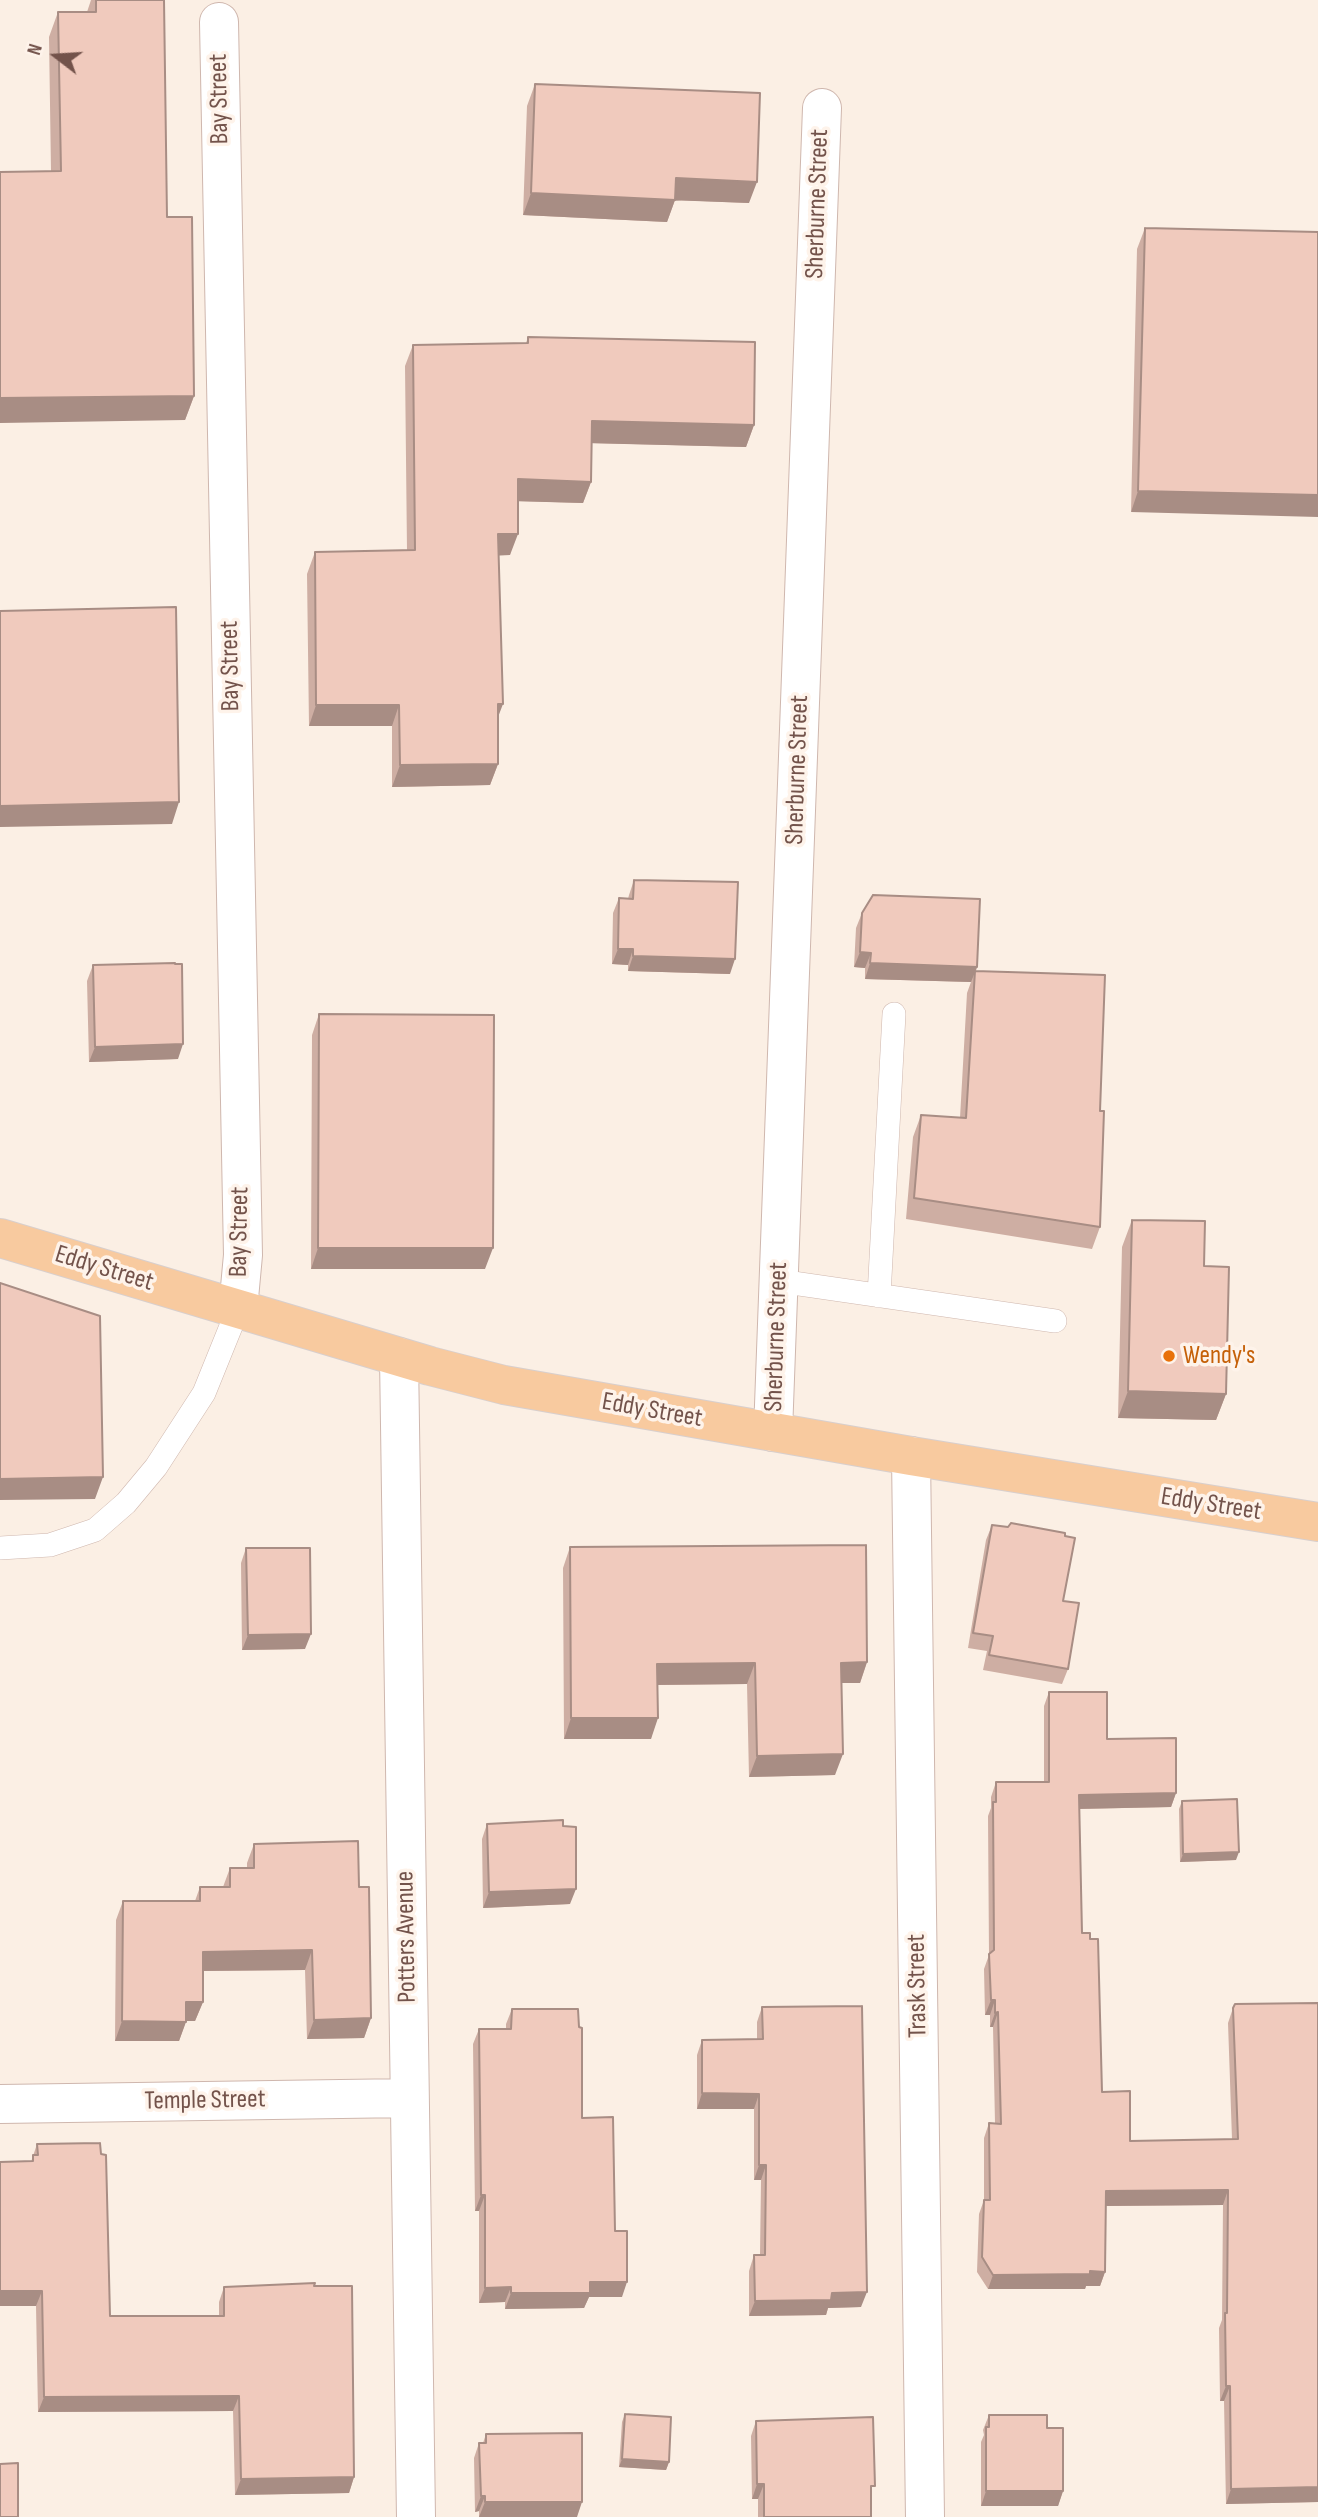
<!DOCTYPE html>
<html>
<head>
<meta charset="utf-8">
<style>
	body { margin:0 }
	#map { position:relative; width:1318px; height:2517px; overflow:hidden; background:#fbefe4; font-family:"Sofia Sans Condensed",sans-serif }
	canvas { display:block }
	.north { position:absolute; left:21px; top:21px; width:70px; height:70px; -webkit-text-stroke:5px #fef3ea; paint-order:stroke; rotate:287deg; font-size:19px; font-weight:700; line-height:28px; text-align:center; color:#73534b }
	.north::after { content:''; display:block; margin:auto; width:24px; height:32px; background:#73534b; clip-path:polygon(50% 0,100% 100%,50% 72%,0 100%) }
</style>
</head>
<body>
<div id="map">
<canvas width="1318" height="2517"></canvas>
<div class="north">N</div>
</div>
<script>
const g = document.querySelector('canvas').getContext('2d');
g.lineJoin = 'round';
const poly = rows => new Path2D(rows.map(r => 'M' + r).join(''));
function trace(path, color, width, dash) { g.strokeStyle = color; g.lineWidth = width; g.lineCap = dash ? 'butt' : 'round'; g.setLineDash(dash || []); g.stroke(path); }
function fillPath(path, color) { g.fillStyle = color; g.fill(path, 'evenodd'); }
function write(font, color, halo, rows, align = 'center') {
  g.font = font + ' "Sofia Sans Condensed",sans-serif'; g.lineWidth = 7; g.setLineDash([]); g.textBaseline = 'middle'; g.strokeStyle = halo; g.fillStyle = color; for (const [text, x, y, turn = 0] of rows) {
    g.save(); g.translate(x, y); g.rotate((+turn || 0) * Math.PI / 180); g.textAlign = isNaN(turn) ? turn : align; if (halo) g.strokeText(text, 0, 0); g.fillText(text, 0, 0); g.restore();
  }
}
const lane = poly([
	[779,1281,1055,1321],
	[879,1296,894,1014],
	[0,1548,50,1545,95,1530,126,1503,156,1467,204,1393,238,1309]
]);
const street = poly([
	[219,22,243,1255,238,1309],
	[399,1357,416,2517],
	[773,1432,822,108],
	[911,1456,925,2517],
	[0,2104,409,2098]
]);
const primary = poly([
	[0,1238,430,1366,504,1385,911,1456,1318,1522]
]);
trace(lane, '#cfb7ae', 24);
trace(street, '#cfb7ae', 40);
trace(primary, '#d8cfcd', 40);
trace(lane, '#fff', 23);
trace(street, '#fff', 38);
trace(primary, '#f8ca9f', 38);
fillPath(poly([
	[91,0,164,0,167,217,194,396,185,420,51,171,49,37,58,12,87,12],
	[535,84,749,203,675,200,667,222,523,215,527,106],
	[1145,228,1318,232,1131,512,1137,249],
	[528,337,754,425,746,447,592,443,591,482,583,503,518,501,510,555,498,555,498,764,490,785,392,787,392,726,309,726,307,574,315,552,407,551,405,366,413,345,526,343],
	[634,880,730,974,628,971,628,965,612,964,613,913,619,898,628,899,629,895],
	[862,913,977,967,976,971,1100,1111,1100,1227,1092,1249,906,1219,913,1137,921,1115,960,1118,967,993,971,982,865,979,865,968,854,967,856,928],
	[93,965,178,1059,89,1062,87,981],
	[319,1014,485,1269,311,1269,312,1035],
	[1132,1220,1204,1266,1226,1394,1216,1420,1118,1418,1122,1247],
	[992,1525,1063,1601,1068,1669,1062,1684,983,1670,987,1651,968,1648,986,1540],
	[570,1547,867,1662,860,1683,841,1683,835,1775,749,1777,747,1684,658,1685,651,1739,564,1739,563,1568],
	[246,1548,305,1649,242,1650,241,1563],
	[1049,1692,1107,1739,1176,1793,1171,1807,1079,1809,1082,1933,1102,2092,1130,2141,1232,2139,1228,2023,1233,2008,1318,2502,1226,2504,1224,2401,1220,2401,1219,2328,1222,2320,1223,2205,1106,2206,1105,2272,1100,2286,1086,2286,1085,2289,988,2289,977,2272,979,2214,984,2200,984,2138,989,2123,995,2123,993,2027,990,2027,990,2015,985,2015,984,1969,989,1955,988,1816,991,1808,991,1797,996,1782,1044,1782,1044,1706],
	[1182,1801,1236,1860,1180,1862,1179,1809],
	[487,1824,570,1904,483,1908,482,1839],
	[254,1844,359,1887,371,2018,364,2038,307,2039,305,1970,203,1971,203,2002,195,2021,186,2021,179,2041,115,2041,116,1920,123,1901,195,1901,200,1887,223,1887,230,1868,247,1868,247,1863],
	[762,2007,861,2307,828,2308,826,2315,749,2316,749,2271,754,2255,760,2255,761,2180,754,2180,754,2109,697,2109,697,2055,702,2040,757,2040,757,2022],
	[512,2009,582,2118,615,2231,622,2297,589,2297,584,2308,505,2309,505,2302,479,2303,479,2211,475,2211,473,2044,479,2029,506,2029,506,2024],
	[37,2144,110,2316,219,2316,219,2302,224,2287,314,2286,354,2477,349,2493,235,2495,233,2411,38,2412,36,2306,0,2306,0,2162,31,2162],
	[625,2414,669,2462,666,2470,619,2467,622,2422],
	[989,2415,1047,2428,1063,2491,1058,2506,981,2506,981,2442,984,2435,983,2430],
	[756,2421,871,2497,871,2517,758,2517,758,2499,752,2499,751,2436],
	[486,2434,577,2517,479,2517,479,2511,475,2512,474,2458,479,2443,483,2443]
]), '#ceaea3');
fillPath(poly([
	[676,178,757,182,749,203,668,200],
	[531,193,675,200,667,222,523,215],
	[194,396,185,420,0,423,0,398],
	[592,421,754,425,746,447,584,443],
	[518,479,591,482,583,503,510,501],
	[1138,491,1318,495,1318,517,1131,512],
	[498,534,518,534,510,555,490,556],
	[498,704,503,704,495,725],
	[316,705,399,705,392,726,309,726],
	[498,764,490,785,392,787,400,765],
	[179,802,172,824,0,827,0,806],
	[618,949,633,949,628,965,612,964],
	[860,952,871,953,865,968,854,967],
	[633,956,735,959,730,974,628,971],
	[870,963,977,967,971,982,865,979],
	[183,1044,178,1059,89,1062,95,1047],
	[318,1248,493,1248,485,1269,311,1269],
	[1128,1391,1226,1394,1216,1420,1118,1418],
	[103,1477,95,1499,0,1500,0,1479],
	[311,1634,305,1649,242,1650,248,1635],
	[867,1662,860,1683,833,1683,841,1663],
	[755,1663,747,1684,650,1685,657,1664],
	[571,1718,658,1718,651,1739,564,1739],
	[843,1754,835,1775,749,1777,757,1756],
	[1176,1793,1171,1807,1074,1809,1079,1795],
	[1239,1852,1236,1860,1180,1862,1183,1854],
	[576,1889,570,1904,483,1908,489,1892],
	[312,1950,305,1970,196,1971,203,1952],
	[991,2000,995,2000,990,2015,985,2015],
	[186,2002,203,2002,195,2021,179,2021],
	[998,2012,993,2027,990,2027,995,2013],
	[371,2018,364,2038,307,2039,314,2020],
	[122,2021,186,2022,179,2041,115,2041],
	[702,2093,759,2094,754,2109,697,2109],
	[759,2165,766,2165,761,2180,754,2180],
	[1228,2190,1223,2205,1101,2206,1106,2191],
	[481,2195,485,2195,479,2211,475,2211],
	[1090,2271,1105,2272,1100,2286,1086,2286,1085,2289,988,2289,993,2275],
	[590,2282,627,2282,622,2297,589,2297,584,2308,505,2309,511,2293],
	[511,2287,505,2302,479,2303,485,2288],
	[0,2291,42,2291,36,2306,0,2306],
	[867,2292,861,2307,828,2308,826,2315,749,2316,755,2301,832,2293],
	[1226,2386,1230,2386,1224,2401,1220,2401],
	[239,2396,233,2411,38,2412,44,2397],
	[622,2459,669,2462,666,2470,619,2467],
	[354,2477,349,2493,235,2495,241,2479],
	[757,2484,764,2484,758,2499,752,2499],
	[1318,2487,1318,2502,1226,2504,1231,2489],
	[986,2491,1063,2491,1058,2506,981,2506],
	[481,2496,485,2496,479,2511,475,2512],
	[485,2502,582,2502,577,2517,479,2517]
]), '#a88d84');
const building = poly([
	[96,0,164,0,167,217,192,217,194,396,0,398,0,172,61,171,58,12,96,12,96,0],
	[535,84,760,93,757,182,676,178,675,200,531,193,535,84],
	[1145,228,1318,232,1318,495,1138,491,1145,228],
	[528,337,755,342,754,425,592,421,591,482,518,479,518,534,498,534,503,704,498,704,498,764,400,765,399,705,316,705,315,552,415,550,413,345,528,343,528,337],
	[176,607,179,802,0,806,0,611,176,607],
	[634,880,738,882,735,959,633,956,633,949,618,949,619,898,633,899,634,880],
	[873,895,980,899,977,967,870,963,871,953,860,952,862,913,873,895],
	[175,963,175,964,182,964,183,1044,95,1047,93,965,175,963],
	[975,971,1105,975,1100,1111,1104,1111,1100,1227,914,1198,921,1115,966,1118,975,971],
	[319,1014,494,1015,493,1248,318,1248,319,1014],
	[1132,1220,1205,1221,1204,1266,1229,1267,1226,1394,1128,1391,1132,1220],
	[0,1283,100,1316,103,1477,0,1479,0,1283],
	[1011,1523,1065,1533,1065,1536,1075,1538,1063,1601,1079,1603,1068,1669,989,1655,993,1636,973,1633,992,1525,1008,1527,1011,1523],
	[866,1545,867,1662,841,1663,843,1754,757,1756,755,1663,657,1664,658,1718,571,1718,570,1547,866,1545],
	[246,1548,310,1548,311,1634,248,1635,246,1548],
	[1049,1692,1107,1692,1107,1739,1176,1738,1176,1793,1079,1795,1082,1933,1090,1933,1090,1939,1098,1939,1102,2092,1130,2091,1130,2141,1238,2139,1233,2008,1235,2004,1318,2003,1318,2487,1231,2489,1230,2386,1226,2386,1225,2313,1227,2313,1228,2190,1106,2191,1105,2272,1090,2271,1090,2274,993,2275,982,2257,984,2200,990,2200,989,2123,1001,2124,998,2012,995,2013,995,2000,991,2000,989,1954,994,1950,993,1802,996,1802,996,1782,1049,1782,1049,1692],
	[1237,1799,1239,1852,1183,1854,1182,1801,1237,1799],
	[563,1820,563,1826,576,1827,576,1889,489,1892,487,1824,563,1820],
	[358,1841,359,1887,369,1887,371,2018,314,2020,312,1950,203,1952,203,2002,186,2002,186,2022,122,2021,123,1901,200,1901,200,1887,230,1887,230,1868,254,1868,254,1844,358,1841],
	[862,2006,867,2292,832,2293,831,2300,755,2301,754,2255,765,2255,766,2165,759,2165,759,2094,702,2093,702,2040,763,2039,762,2007,862,2006],
	[512,2009,578,2009,579,2027,582,2028,582,2118,613,2117,615,2231,627,2231,627,2282,590,2282,590,2293,511,2293,511,2287,485,2288,485,2195,481,2195,479,2029,511,2029,512,2009],
	[100,2143,101,2154,106,2155,110,2316,224,2316,224,2287,315,2283,314,2286,352,2286,354,2477,241,2479,239,2396,44,2397,42,2291,0,2291,0,2162,33,2161,33,2155,38,2155,37,2144,100,2143],
	[625,2414,671,2417,669,2462,622,2459,625,2414],
	[989,2415,1047,2415,1047,2428,1063,2428,1063,2491,986,2491,986,2427,989,2427,989,2415],
	[873,2417,875,2486,871,2486,871,2517,764,2517,764,2484,757,2484,756,2421,873,2417],
	[582,2433,582,2502,485,2502,485,2496,481,2496,479,2443,486,2443,486,2434,582,2433],
	[18,2463,18,2517,0,2517,0,2464,18,2463]
]);
fillPath(building, '#f0cabd');
trace(building, '#a88d84', 2);
for (const [x, y, r, color] of [
	[1169,1356,7,"#e8710a"]
]) { const dot = new Path2D(); dot.arc(x, y, r, 0, 2 * Math.PI); g.fillStyle = color; g.fill(dot); trace(dot, '#fef3ea', 2.5); }
write('26px', '#73534b', '#fef3ea', [
	["Bay Street",220,99,-91],
	["Sherburne Street",818,204,-88],
	["Bay Street",231,666,-91],
	["Sherburne Street",798,770,-88],
	["Bay Street",240,1232,-89],
	["Eddy Street",104,1269,17],
	["Sherburne Street",777,1337,-88],
	["Eddy Street",652,1411,10],
	["Eddy Street",1211,1505,9],
	["Potters Avenue",407,1937,-91],
	["Trask Street",918,1986,-91],
	["Temple Street",205,2101,-1]
]);
write('26px', '#c56008', '#fef3ea', [
	["Wendy's",1183,1356]
], 'left');
</script>
</body>
</html>
